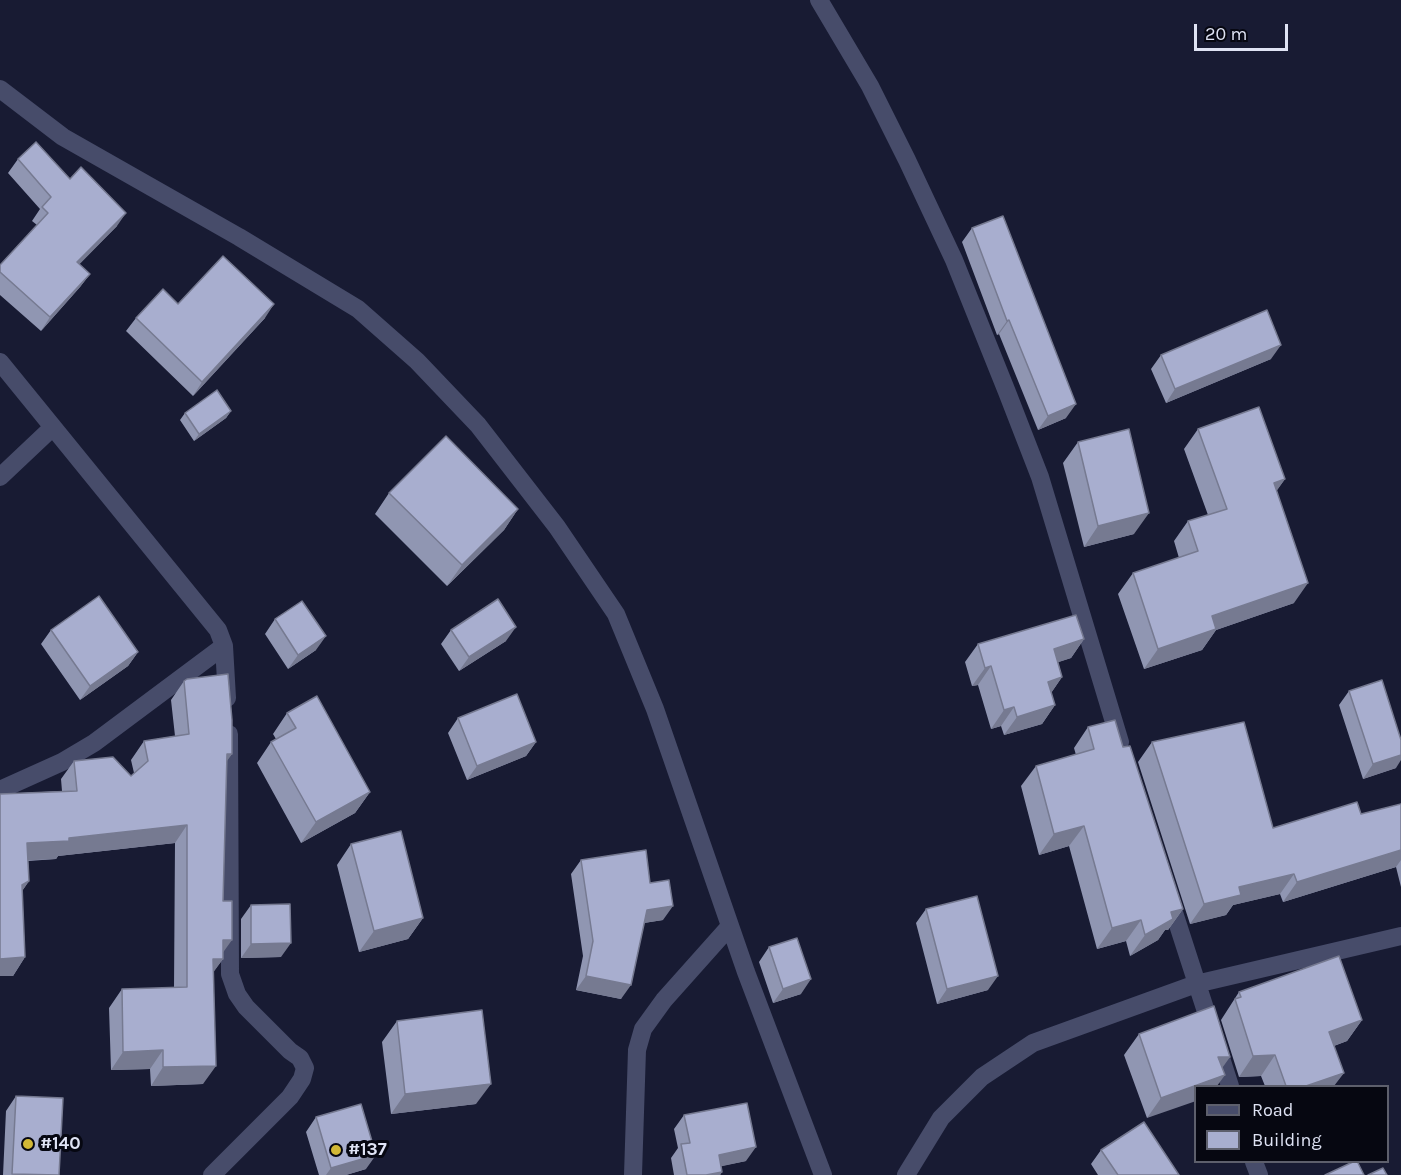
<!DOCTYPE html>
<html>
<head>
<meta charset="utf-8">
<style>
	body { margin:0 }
	#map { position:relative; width:1401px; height:1175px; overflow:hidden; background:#181b33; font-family:Karla,sans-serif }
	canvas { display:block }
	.legend { position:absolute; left:1194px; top:1085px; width:195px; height:78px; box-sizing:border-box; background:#060711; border:2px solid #5d5f6c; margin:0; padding:8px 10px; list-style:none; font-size:18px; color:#dfe3f4 }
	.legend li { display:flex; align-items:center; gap:12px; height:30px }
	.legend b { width:30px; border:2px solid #5d5f6c }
	.scale { position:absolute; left:1194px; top:24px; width:94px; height:27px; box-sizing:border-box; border:3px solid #dfe3f4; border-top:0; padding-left:8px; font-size:18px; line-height:21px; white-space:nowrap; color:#dfe3f4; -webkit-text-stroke:4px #060711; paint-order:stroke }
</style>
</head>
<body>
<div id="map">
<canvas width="1401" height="1175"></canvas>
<ul class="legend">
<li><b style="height:8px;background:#474c6a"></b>Road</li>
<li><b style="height:16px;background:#a8aecf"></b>Building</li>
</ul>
<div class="scale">20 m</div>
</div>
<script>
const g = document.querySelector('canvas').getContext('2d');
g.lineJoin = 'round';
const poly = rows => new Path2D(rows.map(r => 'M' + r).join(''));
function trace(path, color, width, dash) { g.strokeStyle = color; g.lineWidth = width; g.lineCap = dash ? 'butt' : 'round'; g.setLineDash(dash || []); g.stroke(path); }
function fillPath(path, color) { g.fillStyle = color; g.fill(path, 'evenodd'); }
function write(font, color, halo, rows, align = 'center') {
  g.font = font + ' Karla,sans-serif'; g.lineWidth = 6; g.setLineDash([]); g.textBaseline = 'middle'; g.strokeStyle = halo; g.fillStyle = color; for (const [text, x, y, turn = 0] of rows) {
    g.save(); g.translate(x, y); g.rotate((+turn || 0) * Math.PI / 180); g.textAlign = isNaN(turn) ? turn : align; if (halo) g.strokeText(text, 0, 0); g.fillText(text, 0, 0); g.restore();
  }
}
trace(poly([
	[819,0,870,86,907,160,954,260,1007,392,1040,477,1120,742],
	[0,89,63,137,239,237,358,309,417,361,478,425,557,527,616,614,655,709,746,972,823,1175],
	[0,362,218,630,224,646,227,698],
	[0,477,53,427],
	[0,790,62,762,94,743,224,646],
	[1169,897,1230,1086],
	[1254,1162,1259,1175],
	[212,1175,290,1097,302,1079,305,1068,300,1058,290,1051,246,1007,237,994,230,974,229,734],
	[633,1175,637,1050,643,1029,664,1000,730,926],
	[906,1175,941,1118,982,1077,1033,1043,1196,984,1401,936]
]), '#474c6a', 18);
fillPath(poly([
	[18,159,70,179,117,226,79,264,90,274,80,287,41,331,0,295,0,265,37,225,32,221,40,209,8,173],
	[972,228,1066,418,1038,430,999,334,997,335,962,242],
	[178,304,265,318,193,396,126,331,136,318],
	[1161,355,1271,359,1166,403,1151,369],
	[231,411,226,418,194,441,180,420,185,413],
	[1198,429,1285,479,1276,491,1294,603,1216,630,1202,650,1144,669,1118,594,1133,573,1179,558,1174,541,1188,521,1208,515,1184,449],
	[1078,442,1134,534,1084,547,1063,463],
	[389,493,518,509,504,530,447,586,375,514],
	[275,619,316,650,288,669,265,634],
	[51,630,138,652,128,666,80,700,41,644],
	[451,630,506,641,459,671,441,644],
	[1084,639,1071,658,1058,662,1062,677,1051,693,1055,705,1042,724,1004,735,1001,726,991,729,978,685,972,686,965,662,978,644],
	[184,681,232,754,226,761,223,901,223,959,213,972,203,1084,151,1086,150,1069,111,1070,109,1008,122,989,174,988,175,843,58,856,56,859,28,861,29,881,22,891,25,957,13,976,0,794,62,791,61,779,74,761,131,776,134,773,131,760,144,741,175,736,171,700],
	[1349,691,1396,768,1363,779,1339,705],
	[287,713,370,792,355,813,301,843,257,763,271,742,276,739,273,734],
	[458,718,536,742,526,756,467,780,448,733],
	[1088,727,1123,747,1183,909,1168,930,1165,930,1158,940,1130,956,1126,941,1097,949,1069,846,1039,855,1021,786,1036,766,1076,755,1074,748],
	[1152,742,1273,828,1361,814,1401,804,1401,887,1396,867,1283,902,1280,894,1233,905,1226,915,1190,924,1138,762],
	[351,844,423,918,408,939,359,952,337,865],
	[581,860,650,883,663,920,644,923,621,999,576,990,583,956,571,874],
	[251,905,281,957,241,958,241,919],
	[926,909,988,990,937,1004,916,923],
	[769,947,801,994,773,1003,759,962],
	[1239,992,1362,1020,1347,1041,1334,1046,1334,1086,1265,1086,1261,1076,1239,1077,1221,1020],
	[397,1021,476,1104,391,1114,382,1042],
	[1139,1034,1230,1057,1147,1118,1124,1055],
	[16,1096,59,1175,3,1175,6,1111],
	[684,1115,746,1161,721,1166,722,1172,720,1175,674,1175,671,1158,678,1148,674,1129],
	[316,1117,366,1169,346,1175,319,1175,306,1132],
	[1101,1150,1179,1175,1098,1175,1091,1164]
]), '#9096b2');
fillPath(poly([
	[126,213,117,226,68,276,77,262],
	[90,274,80,287,41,331,50,317],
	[274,304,265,318,193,396,202,382],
	[1009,320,999,334,997,335,1007,321],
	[1281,345,1271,359,1166,403,1175,389],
	[1076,404,1066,418,1038,430,1048,416],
	[231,411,226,418,194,441,199,434],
	[1285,479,1271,499,1274,483],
	[518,509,504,530,447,586,462,565],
	[1149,513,1134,534,1084,547,1098,526],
	[1308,583,1294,603,1216,630,1202,650,1144,669,1158,649,1212,616],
	[516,627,506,641,459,671,469,657],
	[326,636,316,650,288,669,298,655],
	[1084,639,1071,658,1041,668,1054,649],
	[138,652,128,666,80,700,90,686],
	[991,666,978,685,972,686,985,668],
	[1062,677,1049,696,1048,682],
	[1055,705,1042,724,1004,735,1017,717],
	[1014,707,1001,726,991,729,1004,710],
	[536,742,526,756,467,780,477,766],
	[227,754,232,754,219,772],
	[1401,755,1401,760,1396,768,1363,779,1373,764],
	[370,792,355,813,301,843,316,822],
	[187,825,175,843,58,856,56,859,14,861,27,843],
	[1084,826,1069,846,1039,855,1054,834],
	[1401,850,1401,860,1396,867,1283,902,1297,882],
	[1294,874,1280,894,1233,905,1226,915,1190,924,1204,904,1239,887],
	[29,881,16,900,22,885],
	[673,906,663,920,637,924,647,910],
	[1183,909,1168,930,1165,930,1158,940,1130,956,1145,935,1171,912],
	[423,918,408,939,359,952,374,931],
	[1141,920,1126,941,1097,949,1112,928],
	[223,940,232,940,219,958],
	[291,943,281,957,241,958,251,944],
	[25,957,13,976,0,976,0,959],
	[213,959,223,959,210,977],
	[586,976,631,985,621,999,576,990],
	[998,976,988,990,937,1004,947,989],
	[811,979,801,994,773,1003,783,989],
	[1362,1020,1347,1041,1314,1053,1329,1032],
	[163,1050,150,1069,111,1070,123,1052],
	[1275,1055,1261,1076,1239,1077,1253,1056],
	[1218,1057,1230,1057,1215,1078],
	[216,1066,203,1084,151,1086,163,1067],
	[1344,1073,1334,1086,1306,1086],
	[1225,1075,1217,1086,1196,1086,1196,1101,1147,1118,1161,1098],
	[491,1084,476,1104,391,1114,405,1094],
	[756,1147,746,1161,709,1169,719,1155],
	[376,1155,366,1169,346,1175,326,1175,331,1168],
	[722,1172,720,1175,706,1175]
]), '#767a91');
const building = poly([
	[36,142,70,179,81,167,126,213,77,262,90,274,50,317,0,272,0,265,48,213,42,207,51,197,18,159,36,142],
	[1003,216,1076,404,1048,416,1009,320,1007,321,972,228,1003,216],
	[223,256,274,304,202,382,136,318,163,289,178,304,223,256],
	[1267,310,1281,345,1175,389,1161,355,1267,310],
	[217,390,231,411,199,434,185,413,217,390],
	[1259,407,1285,479,1274,483,1308,583,1212,616,1216,629,1158,649,1133,573,1198,551,1188,521,1227,509,1198,429,1259,407],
	[1129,429,1149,513,1098,526,1078,442,1129,429],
	[446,436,518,509,462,565,389,493,446,436],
	[99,596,138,652,90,686,51,630,99,596],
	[498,599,516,627,469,657,451,630,498,599],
	[302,601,326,636,298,655,275,619,302,601],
	[1076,615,1084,639,1054,649,1062,677,1048,682,1055,705,1017,717,1014,707,1004,710,991,666,985,668,978,644,1076,615],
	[228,674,232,720,232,754,227,754,223,901,232,901,232,940,223,940,223,959,213,959,216,1066,163,1067,163,1050,123,1052,122,989,187,987,187,825,69,838,69,841,27,843,29,881,22,885,25,957,0,959,0,794,77,791,74,761,113,757,131,776,148,761,144,741,189,734,184,681,187,679,228,674],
	[1382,680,1401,740,1401,755,1373,764,1349,691,1382,680],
	[517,694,536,742,477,766,458,718,517,694],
	[317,696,370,792,316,822,271,742,296,728,287,713,317,696],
	[1115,720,1123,747,1130,746,1183,909,1171,912,1173,919,1145,935,1141,920,1112,928,1084,826,1054,834,1036,766,1094,749,1088,727,1115,720],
	[1244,722,1273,828,1357,802,1361,814,1401,804,1401,850,1297,882,1294,874,1239,887,1241,895,1204,904,1152,742,1244,722],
	[401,831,423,918,374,931,351,844,401,831],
	[646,850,650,883,669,880,673,906,647,910,631,985,586,976,593,941,581,860,646,850],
	[977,896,998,976,947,989,926,909,977,896],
	[290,904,291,943,251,944,251,905,290,904],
	[797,938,811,979,783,989,769,947,797,938],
	[1339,956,1362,1020,1329,1032,1344,1073,1306,1086,1286,1086,1275,1055,1253,1056,1235,999,1241,997,1239,992,1339,956],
	[1214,1006,1230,1057,1218,1057,1225,1075,1161,1098,1139,1034,1214,1006],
	[482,1010,491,1084,405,1094,397,1021,482,1010],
	[16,1096,63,1098,59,1175,12,1174,16,1096],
	[747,1103,756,1147,719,1155,722,1172,706,1175,687,1175,681,1144,690,1143,684,1115,747,1103],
	[361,1104,376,1155,331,1168,316,1117,361,1104],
	[1144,1122,1179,1175,1118,1175,1101,1150,1144,1122],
	[1355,1161,1357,1161,1364,1175,1325,1175,1355,1161],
	[1383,1168,1387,1175,1368,1175,1383,1168]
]);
fillPath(building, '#a8aecf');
trace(building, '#767a91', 1.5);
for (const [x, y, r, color] of [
	[28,1144,6,"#d1b736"],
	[336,1150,6,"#d1b736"]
]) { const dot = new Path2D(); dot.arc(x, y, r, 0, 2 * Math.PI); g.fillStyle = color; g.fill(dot); trace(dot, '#060711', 2); }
write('bold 18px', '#dfe3f4', '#060711', [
	["#140",40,1144],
	["#137",348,1150]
], 'left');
</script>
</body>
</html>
